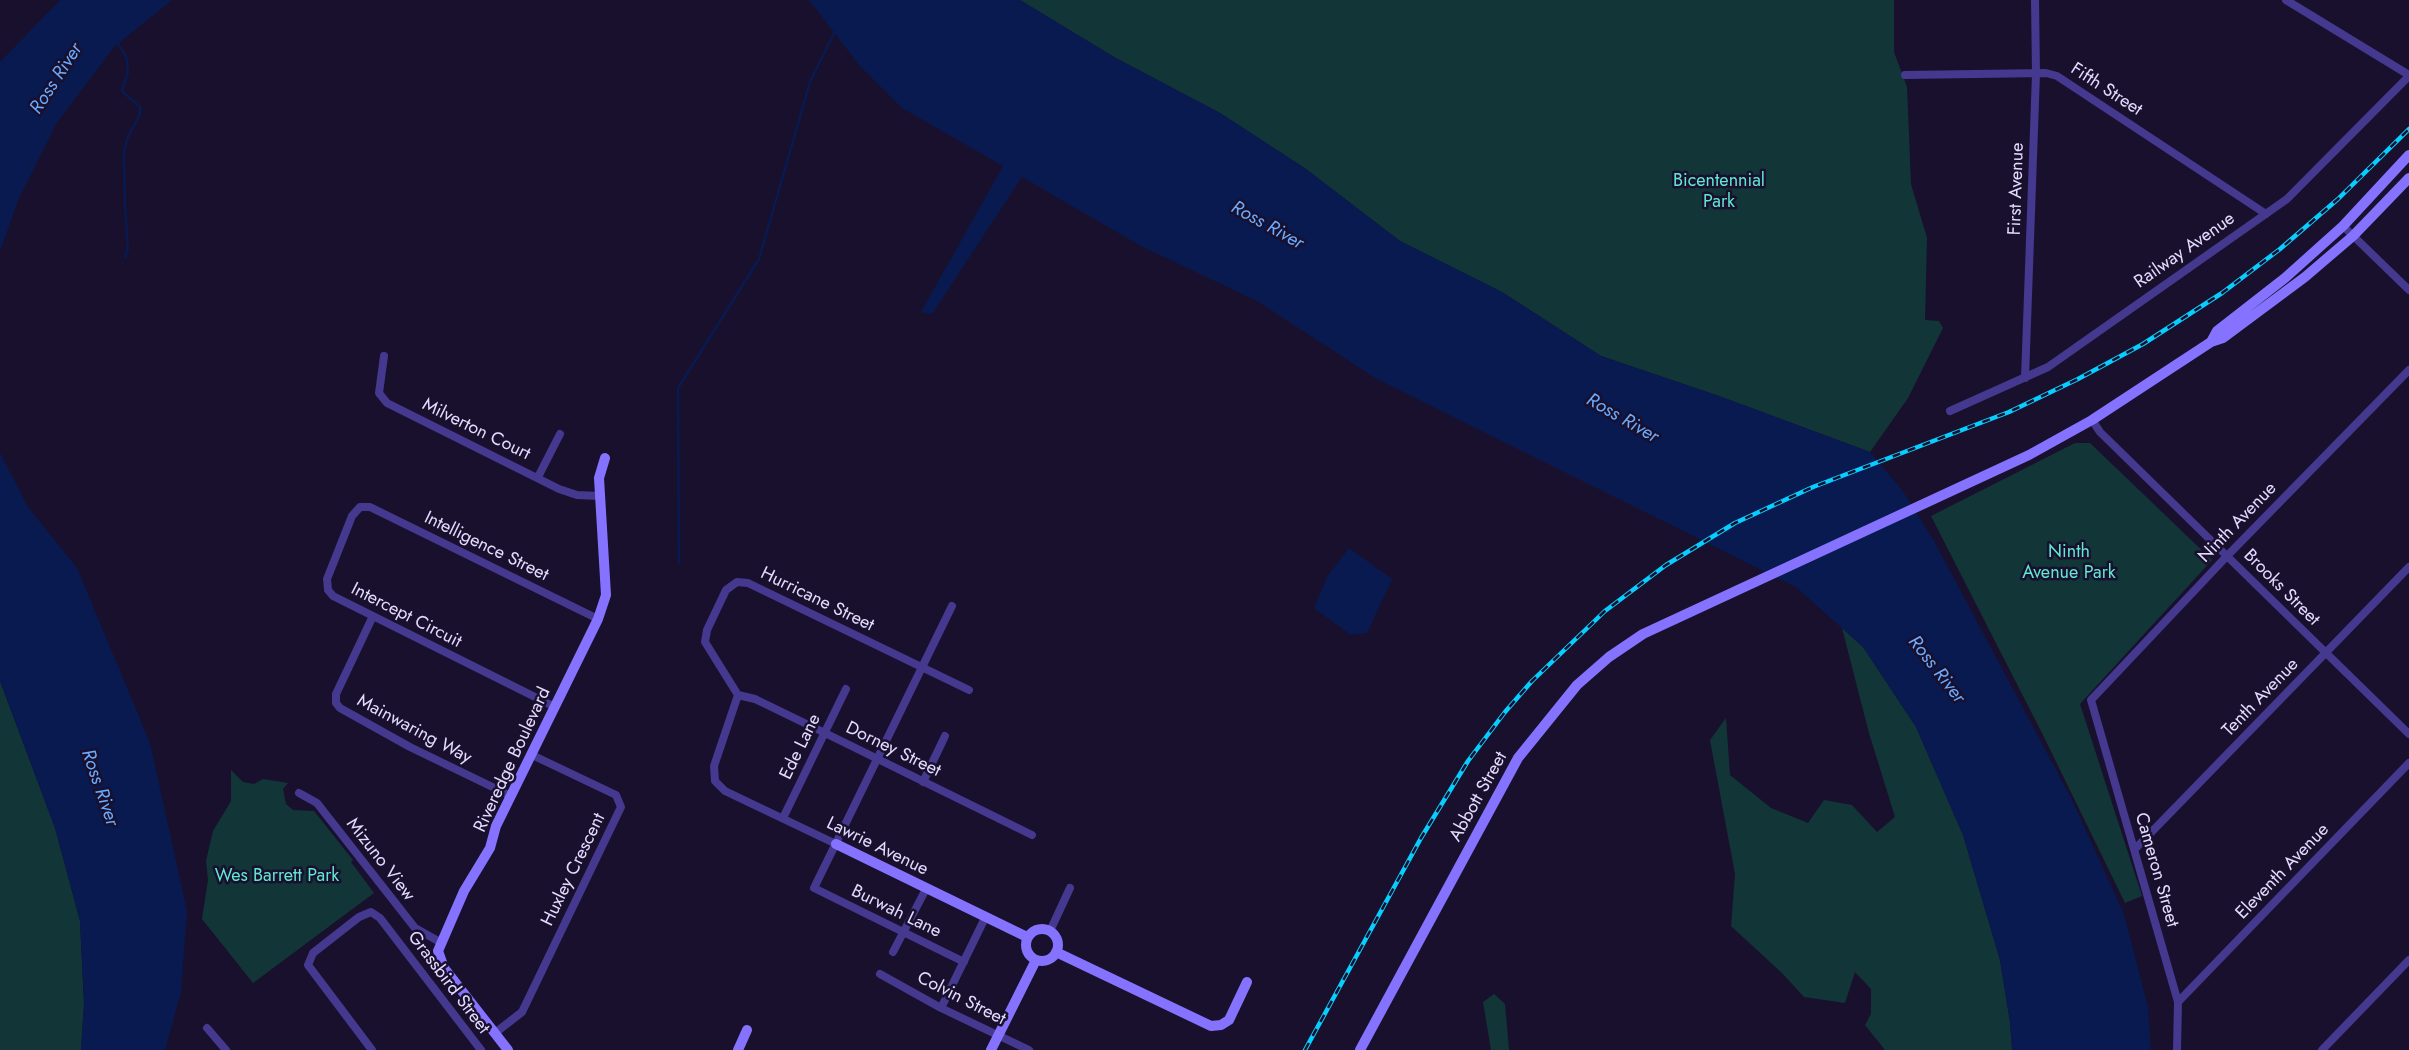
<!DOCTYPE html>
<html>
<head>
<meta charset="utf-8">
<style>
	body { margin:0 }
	canvas { display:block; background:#18102d }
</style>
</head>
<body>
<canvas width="2409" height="1050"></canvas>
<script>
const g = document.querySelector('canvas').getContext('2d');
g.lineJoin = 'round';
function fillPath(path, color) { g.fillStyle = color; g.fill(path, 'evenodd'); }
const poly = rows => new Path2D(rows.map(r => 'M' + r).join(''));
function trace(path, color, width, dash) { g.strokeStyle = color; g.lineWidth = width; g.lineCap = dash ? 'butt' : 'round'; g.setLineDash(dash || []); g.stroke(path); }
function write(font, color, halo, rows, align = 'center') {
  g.font = font + ' Jost,sans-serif'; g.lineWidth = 5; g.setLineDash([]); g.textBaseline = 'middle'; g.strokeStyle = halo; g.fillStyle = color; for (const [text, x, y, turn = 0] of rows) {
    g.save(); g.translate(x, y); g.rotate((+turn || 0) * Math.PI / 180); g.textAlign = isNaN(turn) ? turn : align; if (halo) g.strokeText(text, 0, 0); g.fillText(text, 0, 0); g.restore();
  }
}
fillPath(poly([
	[1020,0,1894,0,1894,52,1907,87,1911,184,1927,238,1925,320,1939,321,1943,328,1908,398,1870,452,1719,396,1601,356,1502,292,1400,241,1306,169,1220,113,1114,57],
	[2075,443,2090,443,2212,560,2080,704,2142,896,2125,903,2044,737,1931,516],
	[1842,628,1863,647,1916,727,1963,835,2000,960,2010,1022,2012,1050,1885,1050,1865,1025,1871,1014,1871,989,1855,972,1845,1003,1804,997,1782,973,1731,926,1735,874,1710,740,1726,718,1730,775,1771,808,1808,823,1824,800,1852,805,1877,832,1895,817,1869,733],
	[0,681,55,828,80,921,84,1004,81,1050,0,1050],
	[231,770,243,782,254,784,263,779,288,783,283,789,286,804,293,810,314,811,353,860,351,862,374,893,253,983,202,919,208,880,206,861,213,831,231,801],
	[1494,994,1505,1004,1509,1050,1491,1050,1483,1002]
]), '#123538');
fillPath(poly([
	[60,0,172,0,114,47,56,124,19,198,0,251,0,62],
	[809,0,1020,0,1114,57,1220,113,1306,169,1400,241,1502,292,1601,356,1719,396,1870,452,1903,491,1934,541,2071,798,2124,914,2148,1007,2151,1050,2012,1050,2010,1022,2000,960,1963,835,1916,727,1863,647,1796,587,1377,379,1257,301,1141,246,1022,177,932,314,921,312,1003,166,902,108,860,66],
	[0,453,28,507,77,568,150,743,187,911,181,992,165,1050,81,1050,84,1004,80,921,55,828,0,681],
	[1349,548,1392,579,1367,633,1351,635,1314,608,1327,577]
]), '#081a4f');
trace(poly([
	[117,41,127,59,128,72,122,91,140,107,140,114,128,137,124,151,125,206,128,248,125,257],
	[679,563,678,388,759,259,810,82,835,31]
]), '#081a4f', 2.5);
trace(poly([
	[2286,0,2409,75],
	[1905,75,2046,73,2057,76,2266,214],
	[2343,226,2409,290],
	[384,356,379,393,387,403,559,489,577,495,599,496],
	[2025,378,2036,74,2035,0],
	[1950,411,2048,367,2287,199,2409,76],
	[2092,420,2100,432,2409,734],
	[538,477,560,434],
	[952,606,814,888,964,962],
	[373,616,336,694,336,703,340,708,410,747,511,796],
	[738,695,755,699,825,733,1032,835],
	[555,707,333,596,328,590,327,579,352,516,360,507,370,507,598,619],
	[923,782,945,736],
	[299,793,317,803,415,928,440,942],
	[783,818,846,689],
	[836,844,725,791,715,781,714,766,738,695,705,642,707,630,726,590,737,582,748,583,969,690],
	[2135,849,2409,567],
	[1050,931,1070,888],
	[893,952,926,889],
	[880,974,941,1008,1029,1050],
	[2178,1002,2409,763],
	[941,1008,985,918],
	[207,1028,226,1050],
	[495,1033,522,1012,621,807,616,795,532,755],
	[372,1050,308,965,313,953,359,917,371,912,380,918,481,1050],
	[2177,1050,2178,1002,2091,700,2227,556,2409,370],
	[2322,1050,2409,960]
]), '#44388f', 8);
trace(poly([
	[2211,342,2217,331,2285,278,2343,226,2409,155],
	[836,844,1027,937],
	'1026 945a16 16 0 1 1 32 0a16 16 0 1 1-32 0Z',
	[1056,952,1211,1026,1221,1025,1229,1020,1247,982],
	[508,1050,444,968,438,951,464,891,490,848,496,826,598,619,606,595,599,478,605,458],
	[738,1050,747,1030],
	[991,1050,1036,960],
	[1360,1050,1518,758,1577,685,1609,657,1643,634,2029,455,2092,420,2211,342,2223,338,2305,277,2353,236,2409,178]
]), '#8573ff', 10);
const rail = poly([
	[1305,1050,1421,838,1468,761,1505,712,1532,681,1605,611,1666,565,1735,523,1813,487,2009,412,2078,379,2143,344,2222,293,2280,249,2338,199,2409,129]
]);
trace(rail, '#08cdff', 4.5);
trace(rail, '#18102d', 2.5, [8]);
write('18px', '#e4dcff', '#18102d', [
	["Fifth Street",2106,90,33],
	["First Avenue",2017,189,-88],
	["Railway Avenue",2185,251,-35],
	["Milverton Court",476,430,26],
	["Ninth Avenue",2238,523,-46],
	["Intelligence Street",486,547,26],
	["Brooks Street",2281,588,45],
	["Hurricane Street",817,600,26],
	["Intercept Circuit",406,616,27],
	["Tenth Avenue",2261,698,-46],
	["Mainwaring Way",414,730,28],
	["Ede Lane",801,747,-64],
	["Dorney Street",893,750,26],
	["Riveredge Boulevard",513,760,-65],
	["Abbott Street",1479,797,-61],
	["Lawrie Avenue",877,847,26],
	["Mizuno View",380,860,52],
	["Huxley Crescent",574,870,-64],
	["Cameron Street",2156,870,74],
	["Eleventh Avenue",2283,872,-46],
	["Burwah Lane",896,912,26],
	["Grassbird Street",448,983,53],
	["Colvin Street",961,999,27]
]);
write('18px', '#5fe8d4', '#18102d', [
	["Bicentennial",1719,182],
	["Park",1719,203],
	["Ninth",2069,553],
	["Avenue Park",2069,574],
	["Wes Barrett Park",277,877]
]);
write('italic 19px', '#6aabff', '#18102d', [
	["Ross River",57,79,-57],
	["Ross River",1267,226,29],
	["Ross River",1622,419,30],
	["Ross River",1936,670,52],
	["Ross River",99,788,71]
]);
</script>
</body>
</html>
